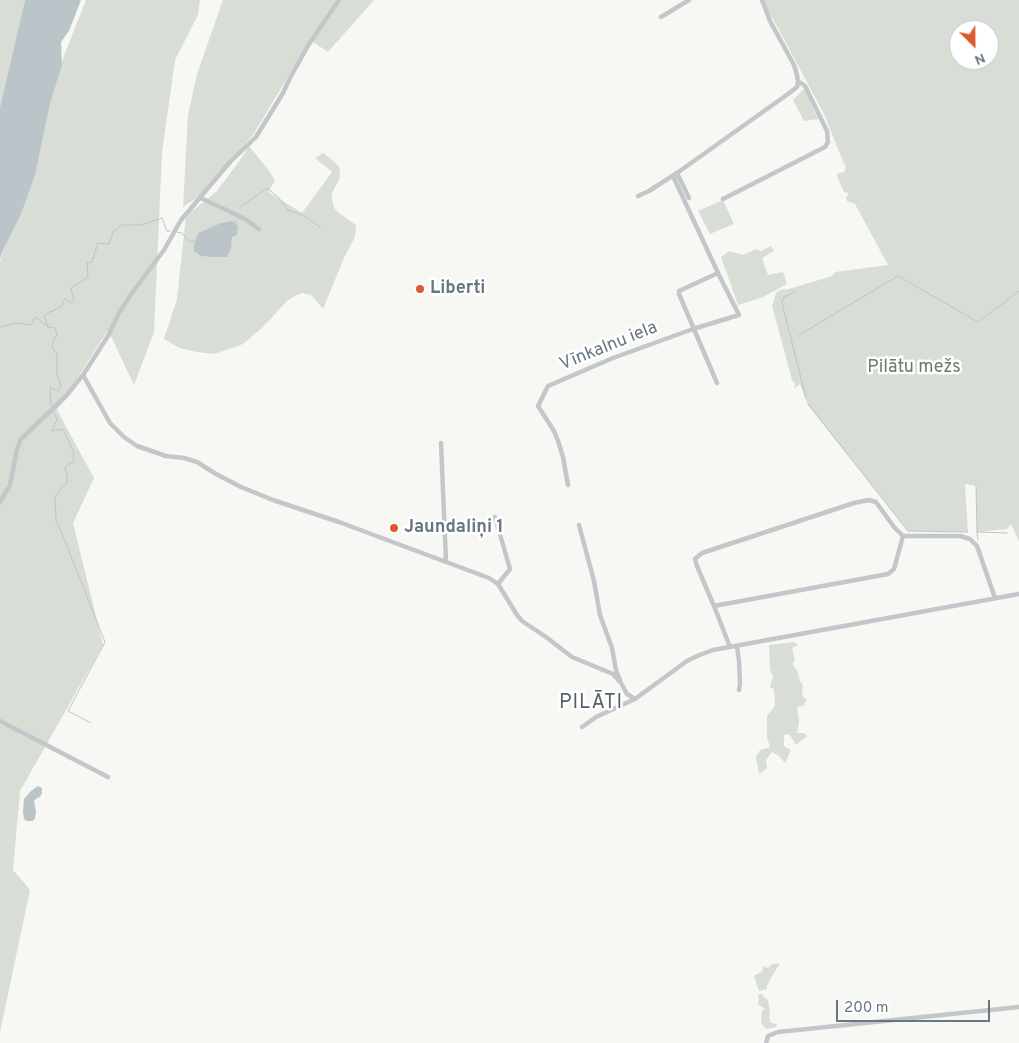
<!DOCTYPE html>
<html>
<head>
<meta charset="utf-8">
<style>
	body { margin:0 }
	#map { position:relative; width:1019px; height:1043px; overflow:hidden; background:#f7f7f4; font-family:Overpass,sans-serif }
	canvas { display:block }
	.north { position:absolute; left:949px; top:20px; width:50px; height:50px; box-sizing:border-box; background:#fff; border:1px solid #c2c9ce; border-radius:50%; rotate:157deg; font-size:14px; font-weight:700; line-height:20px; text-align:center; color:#677784 }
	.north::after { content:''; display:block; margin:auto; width:18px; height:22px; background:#db5a30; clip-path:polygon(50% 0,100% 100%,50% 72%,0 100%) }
	.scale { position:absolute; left:836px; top:1000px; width:154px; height:22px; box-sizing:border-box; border:2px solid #677784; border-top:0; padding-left:6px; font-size:15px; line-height:18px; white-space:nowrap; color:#677784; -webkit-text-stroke:4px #fff; paint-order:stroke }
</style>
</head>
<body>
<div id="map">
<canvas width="1019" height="1043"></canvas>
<div class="north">N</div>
<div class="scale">200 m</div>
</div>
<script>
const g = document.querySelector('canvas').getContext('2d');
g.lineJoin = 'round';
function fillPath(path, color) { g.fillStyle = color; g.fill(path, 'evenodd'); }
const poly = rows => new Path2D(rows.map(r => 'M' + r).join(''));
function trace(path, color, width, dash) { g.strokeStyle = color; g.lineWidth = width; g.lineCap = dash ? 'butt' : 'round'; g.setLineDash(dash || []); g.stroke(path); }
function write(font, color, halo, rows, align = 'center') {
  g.font = font + ' Overpass,sans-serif'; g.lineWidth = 5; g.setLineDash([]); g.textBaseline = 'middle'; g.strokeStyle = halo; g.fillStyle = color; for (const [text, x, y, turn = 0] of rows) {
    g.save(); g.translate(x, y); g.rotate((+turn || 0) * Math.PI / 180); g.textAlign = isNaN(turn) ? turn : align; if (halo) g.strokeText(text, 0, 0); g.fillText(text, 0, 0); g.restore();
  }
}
fillPath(poly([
	[0,0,25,0,0,107],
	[86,0,200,0,198,15,175,60,162,153,154,332,134,385,108,330,57,410,94,478,73,523,103,645,20,791,13,870,30,890,0,1032,0,262,50,91],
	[223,0,374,0,328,52,310,40,253,135,201,195,183,207,188,115,197,74],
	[764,0,1019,0,1019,541,1011,524,1007,529,977,532,976,486,965,484,968,532,908,531,808,405,800,384,794,389,795,384,792,380,772,306,776,293,780,290,789,289,832,276,835,272,888,265,855,204,847,201,846,198,849,193,844,192,837,176,837,174,843,172,844,173,846,165,844,164,824,114,778,28,769,13],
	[959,30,989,30,989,60,959,60],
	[804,89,818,119,804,121,793,100],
	[249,146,270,172,275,181,268,192,302,213,332,172,315,158,323,153,334,161,339,167,340,173,339,180,332,193,332,199,334,208,340,214,356,225,355,237,344,258,323,309,311,295,302,293,295,296,288,300,262,328,243,344,215,354,197,352,180,348,164,339,177,299,186,216,217,191,240,160],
	[723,200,734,224,710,234,698,211],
	[771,246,774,251,762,258,768,275,783,272,787,284,763,297,738,305,721,257,729,251,743,255,756,249,761,251],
	[795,642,798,645,792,648,795,660,792,664,797,670,800,681,803,686,802,694,804,698,807,700,803,706,797,707,799,722,797,733,804,733,807,736,796,745,789,734,784,735,784,746,791,750,785,763,779,756,772,752,766,760,767,768,759,774,756,757,760,750,770,747,767,737,767,716,775,706,774,689,770,687,773,676,770,670,769,645],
	[780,963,770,980,767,986,767,989,759,991,754,976,757,974,762,972,763,966,768,968,772,964],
	[762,994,765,998,768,1000,770,1013,769,1018,771,1023,777,1024,776,1027,767,1029,764,1027,761,1022,762,1011,765,1009,758,1004,759,999,758,995]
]), '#d8ded5');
fillPath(poly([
	[25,0,81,0,69,31,61,42,62,65,50,103,35,175,21,214,4,248,0,259,0,107],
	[232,221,238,226,237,235,232,237,231,249,227,257,214,257,201,256,194,251,194,245,198,233,221,223],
	[38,786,42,788,42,793,40,797,37,798,34,801,36,812,35,818,33,821,27,821,24,819,23,812,24,799,31,791]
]), '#bbc5c9');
trace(poly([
	[239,208,267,188,279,198,288,210,303,215,320,227],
	[235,224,237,220],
	[177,232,182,233,189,242,198,240],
	[795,292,784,297,782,303,806,398],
	[0,327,17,323,31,325,36,317,48,327,44,316,50,312,61,307,65,298,70,303,74,301,71,288,88,277,87,263,92,262,98,243,109,244,113,232,122,225,141,225,162,218,167,231,170,231],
	[48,327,55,328,57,335,53,341,52,347,57,354,57,375,61,386,58,391,50,387,51,405],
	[799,335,898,276,978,322,1019,291],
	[808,404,908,531,968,532],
	[53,411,57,419,52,431,63,429,74,453,73,462,65,467,67,476,67,483,61,488,55,497,56,520,65,541,105,642,68,711,91,723],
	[976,486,977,532,978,540],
	[977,532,1007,533]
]), '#bbc5c9', 1);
trace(poly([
	[661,17,689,0],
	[677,173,689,198],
	[673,176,718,273,679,291,679,294,717,383],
	[638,196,649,191,677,173,788,94,797,87,798,82,797,75,794,65,770,21,762,0],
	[201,198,245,219,259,229],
	[723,199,825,147,828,142,827,131,805,86,801,83,798,82],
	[83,375,110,423,124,437,137,446,166,456,184,458,197,462,216,474,241,487,273,500,339,522,489,578,498,584,517,615,522,621,546,637,572,657,613,674,621,683,627,694,635,699,687,661,697,656,713,650,1019,594],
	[441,443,446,561],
	[568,485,563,457,558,441,554,431,538,406,548,386,613,358,693,329,739,315,718,273],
	[0,502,10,485,17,449,21,439,66,396,83,375,108,336,119,313,132,293,164,250,181,220,231,161,256,137,283,93,290,78,309,44,339,0],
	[495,517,510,569,498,584],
	[579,525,594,581,600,615,612,648,616,670,620,680],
	[903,536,894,527,876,502,869,500,854,503,702,553,695,559,697,566,714,606,888,574,894,569,903,536,960,536,970,539,977,546,995,598],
	[714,606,730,647],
	[737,646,739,661,740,683,739,690],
	[0,721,108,777],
	[582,727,596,717,635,699],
	[766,1043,768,1036,778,1032,1019,1007]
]), '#c3c7ca', 4.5);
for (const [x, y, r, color] of [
	[420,289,5,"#db5a30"],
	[394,528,5,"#db5a30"]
]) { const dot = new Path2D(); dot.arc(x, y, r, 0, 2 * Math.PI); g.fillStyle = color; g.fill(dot); trace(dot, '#fff', 2); }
write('bold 18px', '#677784', '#fff', [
	["Liberti",430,289],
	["Jaundaliņi 1",404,528]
], 'left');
write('18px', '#677784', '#fff', [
	["Vīnkalnu iela",609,347,-22]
]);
write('18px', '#6a7b66', '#fff', [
	["Pilātu mežs",914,368]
]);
g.letterSpacing = '1px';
write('20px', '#556069', '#fff', [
	["PILĀTI",591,704]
]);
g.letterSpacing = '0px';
</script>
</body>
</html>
